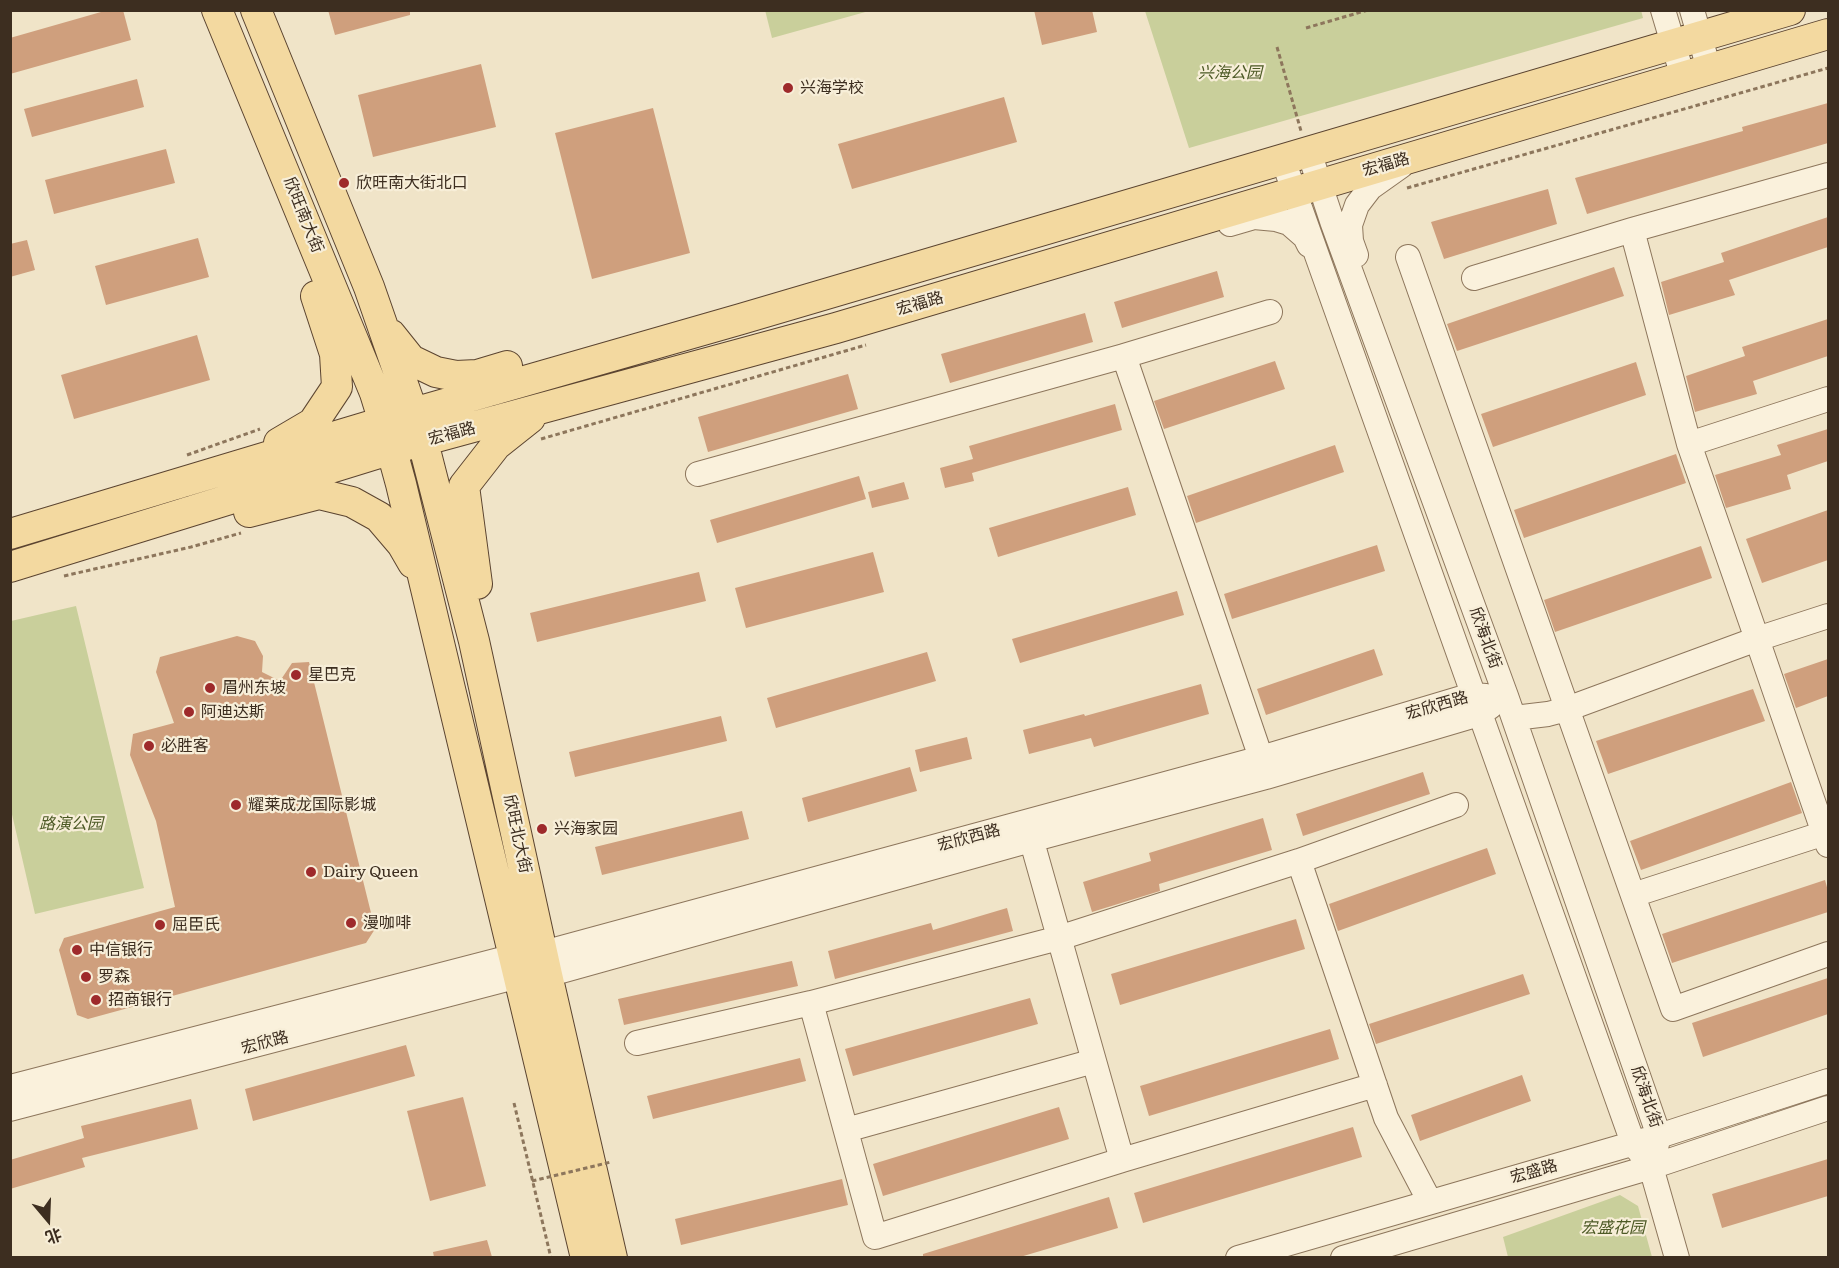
<!DOCTYPE html>
<html>
<head>
<meta charset="utf-8">
<style>
	body { margin:0 }
	#map { position:relative; width:1839px; height:1268px; overflow:hidden; background:#f0e4c8; font-family:Literata,"Noto Sans SC",serif }
	canvas { display:block }
	.frame { position:absolute; inset:0; border:12px solid #3d2e20; pointer-events:none }
	.north { position:absolute; left:18px; top:1190px; width:60px; height:60px; -webkit-text-stroke:4px #f7eed8; paint-order:stroke; rotate:161deg; font-size:16px; font-weight:700; line-height:24px; text-align:center; color:#3d2e20 }
	.north::after { content:''; display:block; margin:auto; width:21px; height:27px; background:#3d2e20; clip-path:polygon(50% 0,100% 100%,50% 72%,0 100%) }
</style>
</head>
<body>
<div id="map">
<canvas width="1839" height="1268"></canvas>
<div class="frame"></div>
<div class="north">北</div>
</div>
<script>
const g = document.querySelector('canvas').getContext('2d');
g.lineJoin = 'round';
function fillPath(path, color) { g.fillStyle = color; g.fill(path, 'evenodd'); }
const poly = rows => new Path2D(rows.map(r => 'M' + r).join(''));
function trace(path, color, width, dash) { g.strokeStyle = color; g.lineWidth = width; g.lineCap = dash ? 'butt' : 'round'; g.setLineDash(dash || []); g.stroke(path); }
function write(font, color, halo, rows, align = 'center') {
  g.font = font + ' Literata,"Noto Sans SC",serif'; g.lineWidth = 4.5; g.setLineDash([]); g.textBaseline = 'middle'; g.strokeStyle = halo; g.fillStyle = color; for (const [text, x, y, turn = 0] of rows) {
    g.save(); g.translate(x, y); g.rotate((+turn || 0) * Math.PI / 180); g.textAlign = isNaN(turn) ? turn : align; if (halo) g.strokeText(text, 0, 0); g.fillText(text, 0, 0); g.restore();
  }
}
fillPath(poly([
	[765,10,869,10,869,11,772,38],
	[1641,10,1643,18,1189,148,1145,11],
	[76,606,144,888,35,914,11,810,11,621],
	[1620,1195,1638,1206,1652,1257,1508,1257,1503,1237]
]), '#c9cf9b');
fillPath(poly([
	[108,10,123,10,131,40,10,74,10,38],
	[328,10,410,10,410,15,335,35],
	[1034,10,1092,10,1097,32,1042,45],
	[481,64,496,127,373,157,358,95],
	[137,79,144,107,32,137,24,109],
	[1004,97,1017,142,852,189,838,144],
	[1828,103,1828,143,1587,214,1575,178,1743,131,1742,127],
	[653,108,690,253,592,279,555,133],
	[166,149,175,183,54,214,45,180],
	[1548,189,1557,224,1444,259,1431,222],
	[1828,217,1828,247,1729,280,1735,295,1669,315,1661,282,1724,262,1721,253],
	[198,238,209,277,106,305,95,266],
	[27,240,35,270,10,277,10,244],
	[1614,267,1624,296,1457,351,1447,324],
	[1217,271,1224,297,1122,328,1114,302],
	[1085,313,1093,342,950,383,941,354],
	[1828,319,1828,356,1753,381,1757,394,1695,412,1686,376,1745,356,1742,347],
	[197,335,210,380,74,419,61,375],
	[1275,361,1285,389,1164,429,1154,401],
	[1636,362,1646,395,1493,447,1481,414],
	[848,374,858,409,708,452,698,417],
	[1115,404,1122,430,972,473,974,481,945,488,940,468,973,459,969,446],
	[1828,429,1828,461,1787,475,1791,489,1726,508,1715,475,1781,455,1777,445],
	[1335,445,1344,472,1196,523,1187,496],
	[1676,454,1686,483,1524,538,1514,510],
	[859,476,866,499,717,543,710,520],
	[904,482,909,499,872,508,868,492],
	[1128,487,1136,515,998,557,989,528],
	[1828,510,1828,560,1762,583,1746,539],
	[1377,545,1385,571,1232,619,1224,594],
	[1701,546,1712,578,1555,632,1544,600],
	[873,552,884,592,746,628,735,588],
	[699,572,706,601,537,642,530,613],
	[1177,591,1184,615,1020,663,1012,639],
	[237,636,255,641,263,656,262,672,280,681,292,663,309,662,375,929,366,943,88,1019,77,1015,59,950,64,938,175,907,156,821,130,755,133,734,174,723,156,672,160,657],
	[1374,649,1383,675,1266,715,1257,689],
	[927,652,936,681,776,728,767,698],
	[1828,659,1828,696,1796,708,1784,674],
	[1201,684,1209,714,1094,747,1091,738,1029,754,1023,730,1084,714,1085,716],
	[1753,689,1765,721,1608,774,1596,741],
	[721,716,727,741,575,777,569,752],
	[967,737,972,759,920,772,915,750],
	[910,767,917,791,808,822,802,798],
	[1423,772,1430,794,1303,836,1296,814],
	[1791,782,1802,813,1641,870,1630,841],
	[742,811,749,839,602,875,595,847],
	[1263,818,1272,850,1159,884,1160,891,1092,912,1083,882,1151,861,1149,853],
	[1487,848,1496,874,1338,931,1329,904],
	[1825,880,1828,891,1828,912,1672,963,1662,934],
	[1007,908,1013,931,835,979,828,951,931,923,933,930],
	[1296,919,1305,949,1120,1005,1111,974],
	[792,961,798,986,624,1025,618,999],
	[1523,974,1530,994,1376,1044,1369,1024],
	[1828,978,1828,1014,1703,1057,1692,1023],
	[1030,998,1038,1024,853,1076,845,1049],
	[1330,1029,1339,1059,1149,1116,1140,1086],
	[406,1045,415,1076,253,1121,245,1089],
	[800,1058,806,1081,653,1119,647,1096],
	[1522,1075,1531,1101,1420,1141,1411,1115],
	[463,1097,486,1186,430,1201,407,1111],
	[191,1099,198,1129,82,1158,85,1167,10,1189,10,1160,84,1138,81,1126],
	[1059,1107,1069,1139,883,1196,873,1164],
	[1353,1127,1362,1157,1143,1223,1134,1193],
	[1828,1159,1828,1196,1722,1228,1712,1194],
	[842,1179,848,1205,681,1245,675,1219],
	[1109,1197,1118,1228,1020,1257,923,1257,923,1254],
	[487,1240,492,1257,434,1257,433,1252]
]), '#cf9f7d');
const minor = poly([
	[1663,10,1683,77],
	[1692,10,1709,69],
	[1309,152,1332,221,1506,696,1659,1136,1651,1167],
	[1283,160,1633,1143,1651,1167,1677,1258],
	[1230,224,1254,217,1276,219,1289,223,1305,237,1309,245],
	[1356,255,1351,241,1350,225,1357,205,1370,188,1401,166],
	[1408,257,1673,1009,1828,954],
	[1474,278,1632,230,1828,175],
	[1124,356,1270,312],
	[1689,444,1828,399],
	[698,474,1124,356,1261,758],
	[1828,616,1757,639,1828,845],
	[1514,718,1548,714,1567,709,1757,639,1689,444,1632,230],
	[1027,824,1122,1160,1375,1085],
	[1299,861,1386,1118,1430,1202],
	[1633,895,1828,832],
	[543,953,1261,758,1472,695,1486,696],
	[547,975,1031,840,1266,777,1479,714,1490,707],
	[811,1003,875,1237,1122,1160],
	[637,1043,811,1003,1059,938,1299,861,1456,805],
	[10,1087,514,956],
	[10,1109,519,976],
	[846,1130,1094,1061],
	[1238,1258,1659,1136,1828,1081],
	[1343,1258,1651,1167,1828,1108]
]);
const major = poly([
	[217,10,375,393,384,422,401,484,586,1258],
	[256,10,369,287,423,442,474,641,547,975,612,1258],
	[391,335,411,360,436,372,456,376,477,375,507,366],
	[279,443,313,423,337,387,335,354,316,296],
	[249,512,319,494,352,502,379,517,402,544,413,563],
	[10,534,413,413,741,319,1790,10],
	[10,567,392,449,836,328,1828,34],
	[477,584,464,486,496,445,530,418]
]);
trace(minor, '#8d765c', 26);
trace(major, '#5b4430', 32);
trace(poly([
	[1306,28,1368,10],
	[1277,47,1301,131],
	[1407,188,1828,68],
	[541,439,866,345],
	[187,455,260,429],
	[64,576,191,547,241,533],
	[514,1103,551,1258]
]), '#8d765c', 3, [4.5, 3]);
trace(minor, '#faf1dc', 24);
trace(major, '#f3d9a0', 30);
trace(poly([
	[532,1181,611,1162]
]), '#8d765c', 3, [4.5, 3]);
for (const [x, y, r, color] of [
	[788,88,6,"#9e2a2b"],
	[344,183,6,"#9e2a2b"],
	[296,675,6,"#9e2a2b"],
	[210,688,6,"#9e2a2b"],
	[189,712,6,"#9e2a2b"],
	[149,746,6,"#9e2a2b"],
	[236,805,6,"#9e2a2b"],
	[542,829,6,"#9e2a2b"],
	[311,872,6,"#9e2a2b"],
	[351,923,6,"#9e2a2b"],
	[160,925,6,"#9e2a2b"],
	[77,950,6,"#9e2a2b"],
	[86,977,6,"#9e2a2b"],
	[96,1000,6,"#9e2a2b"]
]) { const dot = new Path2D(); dot.arc(x, y, r, 0, 2 * Math.PI); g.fillStyle = color; g.fill(dot); trace(dot, '#f7eed8', 2); }
write('italic 16px', '#4d5a26', '#f7eed8', [
	["兴海公园",1230,73],
	["路演公园",71,824],
	["宏盛花园",1613,1228]
]);
write('16px', '#3d2e20', '#f7eed8', [
	["兴海学校",800,88],
	["欣旺南大街北口",356,183],
	["星巴克",308,675],
	["眉州东坡",222,688],
	["阿迪达斯",201,712],
	["必胜客",161,746],
	["耀莱成龙国际影城",248,805],
	["兴海家园",554,829],
	["Dairy Queen",323,872],
	["漫咖啡",363,923],
	["屈臣氏",172,925],
	["中信银行",89,950],
	["罗森",98,977],
	["招商银行",108,1000]
], 'left');
write('16px', '#3d2e20', '#f7eed8', [
	["宏福路",1386,165,-16],
	["欣旺南大街",303,215,68],
	["宏福路",920,304,-16],
	["宏福路",452,434,-15],
	["欣海北街",1485,638,70],
	["宏欣西路",1437,706,-16],
	["欣旺北大街",517,834,78],
	["宏欣西路",969,838,-15],
	["宏欣路",265,1043,-15],
	["欣海北街",1646,1097,71],
	["宏盛路",1534,1172,-16]
]);
</script>
</body>
</html>
